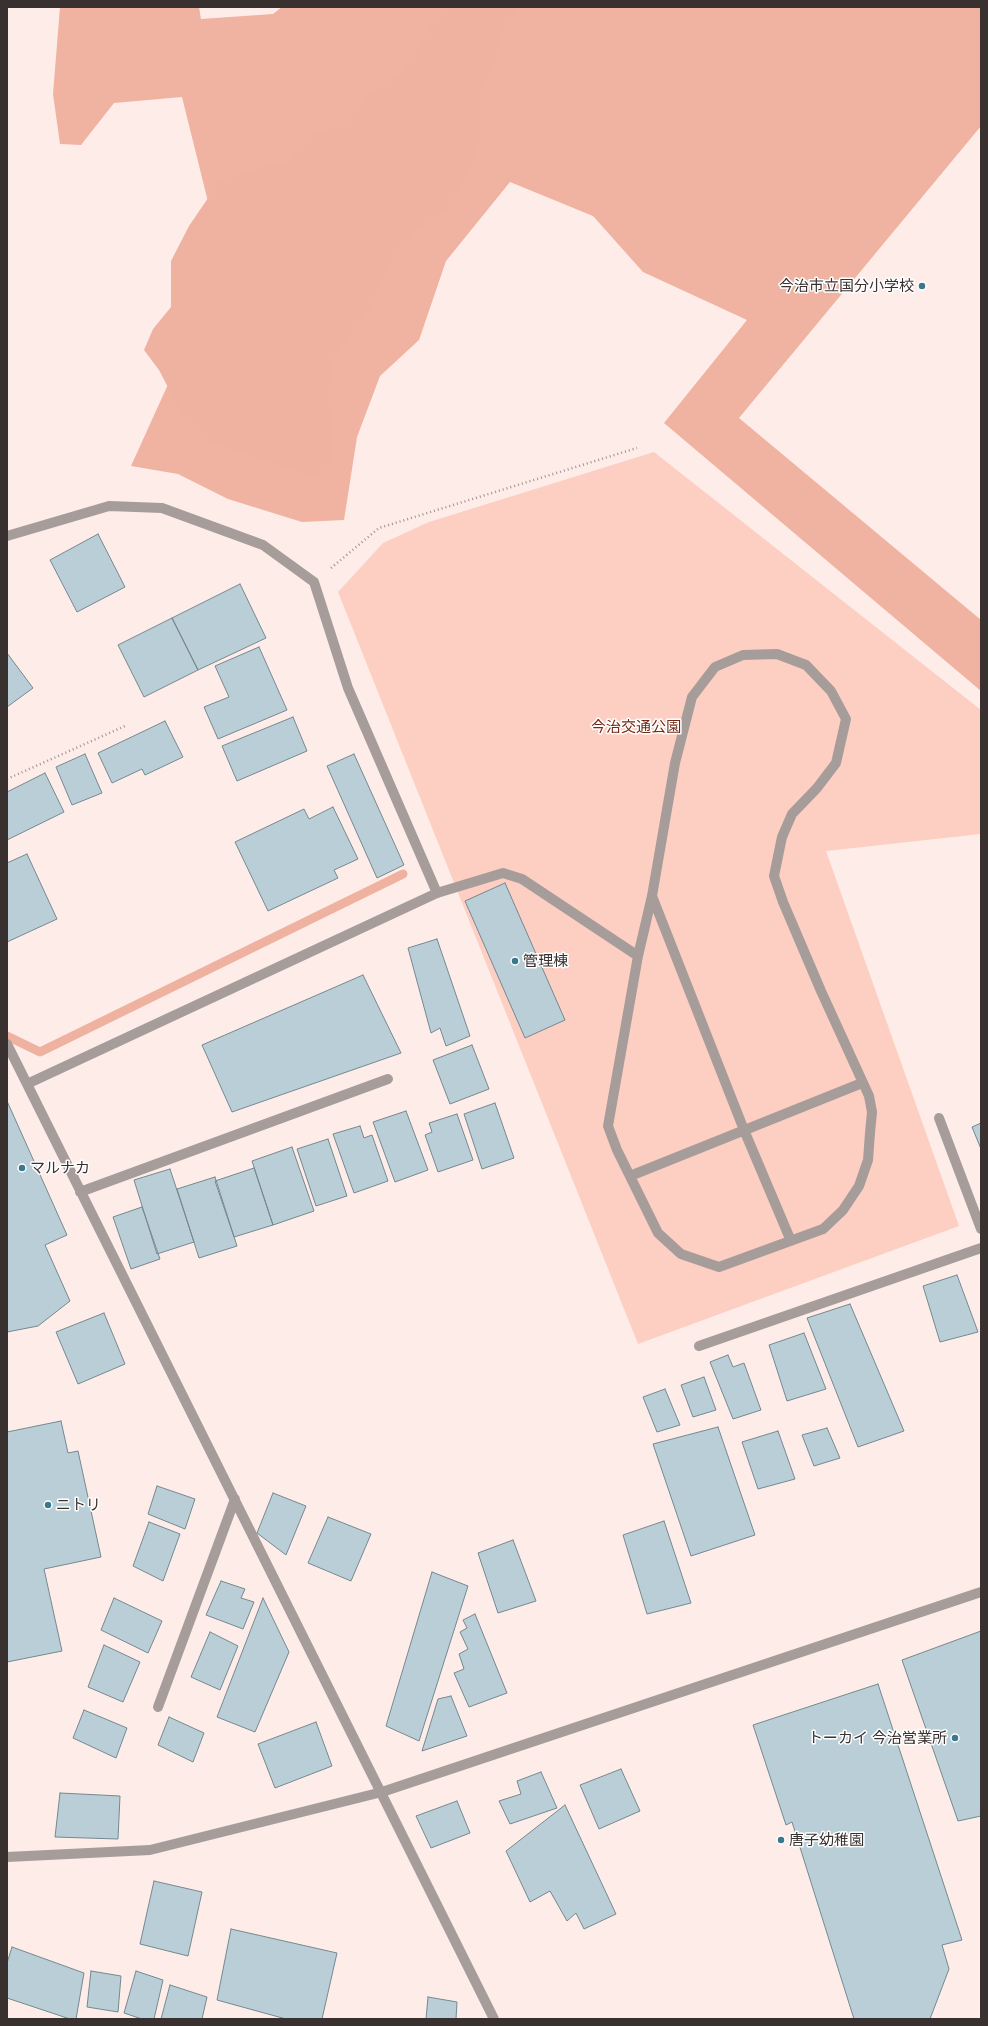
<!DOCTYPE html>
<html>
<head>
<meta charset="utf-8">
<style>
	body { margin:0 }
	#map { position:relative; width:988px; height:2026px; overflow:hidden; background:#feece8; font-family:Mulish,sans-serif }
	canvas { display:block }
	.frame { position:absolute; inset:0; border:8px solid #39312f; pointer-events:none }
</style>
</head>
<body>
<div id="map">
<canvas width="988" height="2026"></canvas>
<div class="frame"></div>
</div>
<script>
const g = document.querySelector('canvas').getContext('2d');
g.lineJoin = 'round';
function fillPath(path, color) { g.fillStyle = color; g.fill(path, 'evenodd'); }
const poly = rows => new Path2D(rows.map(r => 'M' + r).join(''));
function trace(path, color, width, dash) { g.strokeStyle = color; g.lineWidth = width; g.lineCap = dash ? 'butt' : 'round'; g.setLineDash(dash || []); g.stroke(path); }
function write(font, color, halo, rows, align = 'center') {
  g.font = font + ' Mulish,"Noto Sans JP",sans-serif'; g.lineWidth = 3; g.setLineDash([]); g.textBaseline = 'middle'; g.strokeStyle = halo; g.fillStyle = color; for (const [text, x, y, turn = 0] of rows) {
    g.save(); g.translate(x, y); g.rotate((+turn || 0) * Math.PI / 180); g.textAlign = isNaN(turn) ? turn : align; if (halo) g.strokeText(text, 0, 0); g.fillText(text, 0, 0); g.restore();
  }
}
fillPath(poly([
	[654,452,981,710,981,834,826,851,959,1226,638,1344,338,592,383,543,429,522]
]), '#fdcfc2');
fillPath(poly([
	[60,7,199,7,201,19,273,14,282,7,981,7,981,126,739,418,981,620,981,691,664,423,747,320,643,272,593,216,510,182,446,261,419,340,380,376,357,437,344,520,302,522,228,499,178,474,131,466,175,369,216,234,182,97,114,103,81,145,60,144,53,94]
]), '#f0b2a1');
fillPath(poly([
	[450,7,518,7,502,32,494,64,480,94,479,141,468,175,447,208,414,232,385,272,372,306,329,362,335,388,330,463,318,478,207,441,186,422,159,370,144,350,153,329,171,307,171,261,189,226,221,179,255,171,270,162,287,163,311,134,343,126,368,95,402,73,435,20]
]), '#efb2a0');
trace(poly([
	[7,1036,40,1052,403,874]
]), '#efb2a0', 9);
const building = poly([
	[98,534,125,587,77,612,50,560,98,534],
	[240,584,266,638,198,670,172,618,240,584],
	[172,618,198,670,144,697,118,645,172,618],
	[259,647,287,710,218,739,204,707,229,697,215,666,259,647],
	[7,653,33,688,7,707,7,653],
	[293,717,307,751,237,781,222,746,293,717],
	[165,721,183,757,145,775,142,769,112,783,98,753,165,721],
	[85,754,102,793,72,805,56,767,85,754],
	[354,754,404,865,377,878,327,766,354,754],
	[45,773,64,812,7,840,7,792,45,773],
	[333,807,358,859,334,870,338,878,268,911,235,842,304,809,309,819,333,807],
	[27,854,57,919,7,942,7,863,27,854],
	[505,883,565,1020,525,1038,465,901,505,883],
	[437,939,470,1036,446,1046,440,1028,431,1033,408,948,437,939],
	[363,975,401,1053,232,1112,202,1045,363,975],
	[472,1045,489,1089,450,1104,433,1060,472,1045],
	[7,1101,67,1235,45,1245,70,1301,38,1326,7,1332,7,1101],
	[495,1103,514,1158,482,1169,464,1114,495,1103],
	[406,1111,428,1170,395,1182,373,1122,406,1111],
	[457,1114,473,1160,438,1172,425,1135,432,1132,429,1123,457,1114],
	[981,1123,981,1149,972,1127,981,1123],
	[360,1126,364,1138,372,1135,388,1181,354,1193,333,1134,360,1126],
	[328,1139,347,1196,316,1206,297,1149,328,1139],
	[292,1147,314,1211,273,1225,252,1161,292,1147],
	[254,1168,273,1225,234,1237,215,1181,254,1168],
	[170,1169,194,1242,157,1254,134,1180,170,1169],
	[215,1177,237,1246,199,1258,177,1189,215,1177],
	[142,1207,160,1259,131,1269,113,1217,142,1207],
	[957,1275,978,1332,940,1342,923,1286,957,1275],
	[850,1304,904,1431,858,1447,807,1318,850,1304],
	[104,1313,125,1364,78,1384,56,1332,104,1313],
	[804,1333,826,1389,787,1401,769,1345,804,1333],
	[728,1355,733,1367,744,1363,761,1410,733,1419,710,1362,728,1355],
	[704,1377,716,1410,693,1417,681,1385,704,1377],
	[665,1389,680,1425,657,1432,643,1397,665,1389],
	[61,1421,68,1453,78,1451,101,1557,44,1569,62,1651,7,1662,7,1432,61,1421],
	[718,1427,755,1535,691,1556,653,1444,718,1427],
	[827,1428,840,1458,814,1466,802,1435,827,1428],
	[778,1431,795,1479,758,1489,742,1442,778,1431],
	[157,1486,195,1499,185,1529,148,1514,157,1486],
	[273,1493,306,1506,286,1555,257,1533,273,1493],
	[328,1517,371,1534,351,1581,308,1563,328,1517],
	[664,1521,691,1603,647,1614,623,1535,664,1521],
	[149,1522,180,1534,163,1581,133,1566,149,1522],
	[513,1540,536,1601,498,1613,478,1553,513,1540],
	[432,1572,468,1586,419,1741,386,1726,432,1572],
	[221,1581,245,1589,241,1598,254,1602,243,1629,206,1615,221,1581],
	[114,1598,162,1621,148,1653,101,1630,114,1598],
	[263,1598,289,1652,255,1732,217,1717,263,1598],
	[475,1614,507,1693,469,1707,454,1673,464,1669,459,1654,468,1649,460,1632,467,1628,463,1620,475,1614],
	[981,1631,981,1816,958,1821,902,1660,981,1631],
	[210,1632,238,1646,220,1690,191,1677,210,1632],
	[104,1645,140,1662,123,1702,88,1687,104,1645],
	[878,1684,962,1940,942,1945,949,1969,930,2019,854,2019,792,1822,786,1825,753,1725,878,1684],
	[451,1696,467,1736,422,1751,438,1699,451,1696],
	[84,1710,127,1728,116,1758,73,1738,84,1710],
	[169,1717,204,1733,193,1762,158,1745,169,1717],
	[316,1722,332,1766,275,1788,258,1744,316,1722],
	[621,1769,640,1811,599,1829,580,1785,621,1769],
	[541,1772,557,1808,510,1824,499,1801,521,1794,517,1781,541,1772],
	[60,1793,120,1796,118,1839,55,1837,60,1793],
	[457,1801,470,1833,431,1848,416,1816,457,1801],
	[565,1805,616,1914,584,1929,576,1913,567,1921,550,1891,530,1902,506,1851,565,1805],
	[154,1881,202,1892,188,1956,140,1944,154,1881],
	[231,1929,337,1953,322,2019,286,2019,217,2000,231,1929],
	[12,1947,84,1973,76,2019,70,2019,7,1998,7,1963,12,1947],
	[91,1971,121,1976,118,2012,87,2007,91,1971],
	[136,1971,163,1980,154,2019,142,2019,124,2013,136,1971],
	[170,1985,207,1997,202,2019,161,2019,170,1985],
	[428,1997,457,2002,456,2019,426,2019,428,1997]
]);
fillPath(building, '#b9ced6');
trace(building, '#758890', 1);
trace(poly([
	[331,568,379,528,637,448],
	[7,779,125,726]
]), '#9f928f', 2.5, [1, 3]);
trace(poly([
	[777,654,806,665,831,691,846,719,836,763,817,788,792,814,782,837,774,876,783,902,821,991,869,1096,872,1112,870,1133,868,1160,859,1186,843,1210,823,1229,719,1267,681,1254,658,1233,617,1150,608,1126,638,956,652,896,675,763,692,697,715,667,743,655,777,654],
	[437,893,503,873,522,879,638,956],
	[652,896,744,1130,791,1241],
	[630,1176,862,1083]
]), '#a69d9a', 10);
trace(poly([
	[7,536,109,506,162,508,263,545,314,582,348,688,437,893,27,1084],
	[7,1044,494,2019],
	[939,1118,981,1229],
	[80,1192,388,1079],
	[699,1346,981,1248],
	[158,1707,235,1499]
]), '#a69d9a', 10);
trace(poly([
	[7,1857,150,1850,382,1792,981,1592]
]), '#a69d9a', 10);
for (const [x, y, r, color] of [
	[922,286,4,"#3a788e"],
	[515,961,4,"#3a788e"],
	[22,1168,4,"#3a788e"],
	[48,1505,4,"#3a788e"],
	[955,1738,4,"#3a788e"],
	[781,1840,4,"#3a788e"]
]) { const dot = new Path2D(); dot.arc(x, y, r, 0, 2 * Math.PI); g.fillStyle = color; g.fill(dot); trace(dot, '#fff', 1.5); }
write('15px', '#39312f', '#fff', [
	["今治市立国分小学校",914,286,"right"],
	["管理棟",523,961],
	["マルナカ",30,1168],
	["ニトリ",56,1505],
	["トーカイ 今治営業所",947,1738,"right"],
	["唐子幼稚園",789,1840]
], 'left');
write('15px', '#712a15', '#fff', [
	["今治交通公園",636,727]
]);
</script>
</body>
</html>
